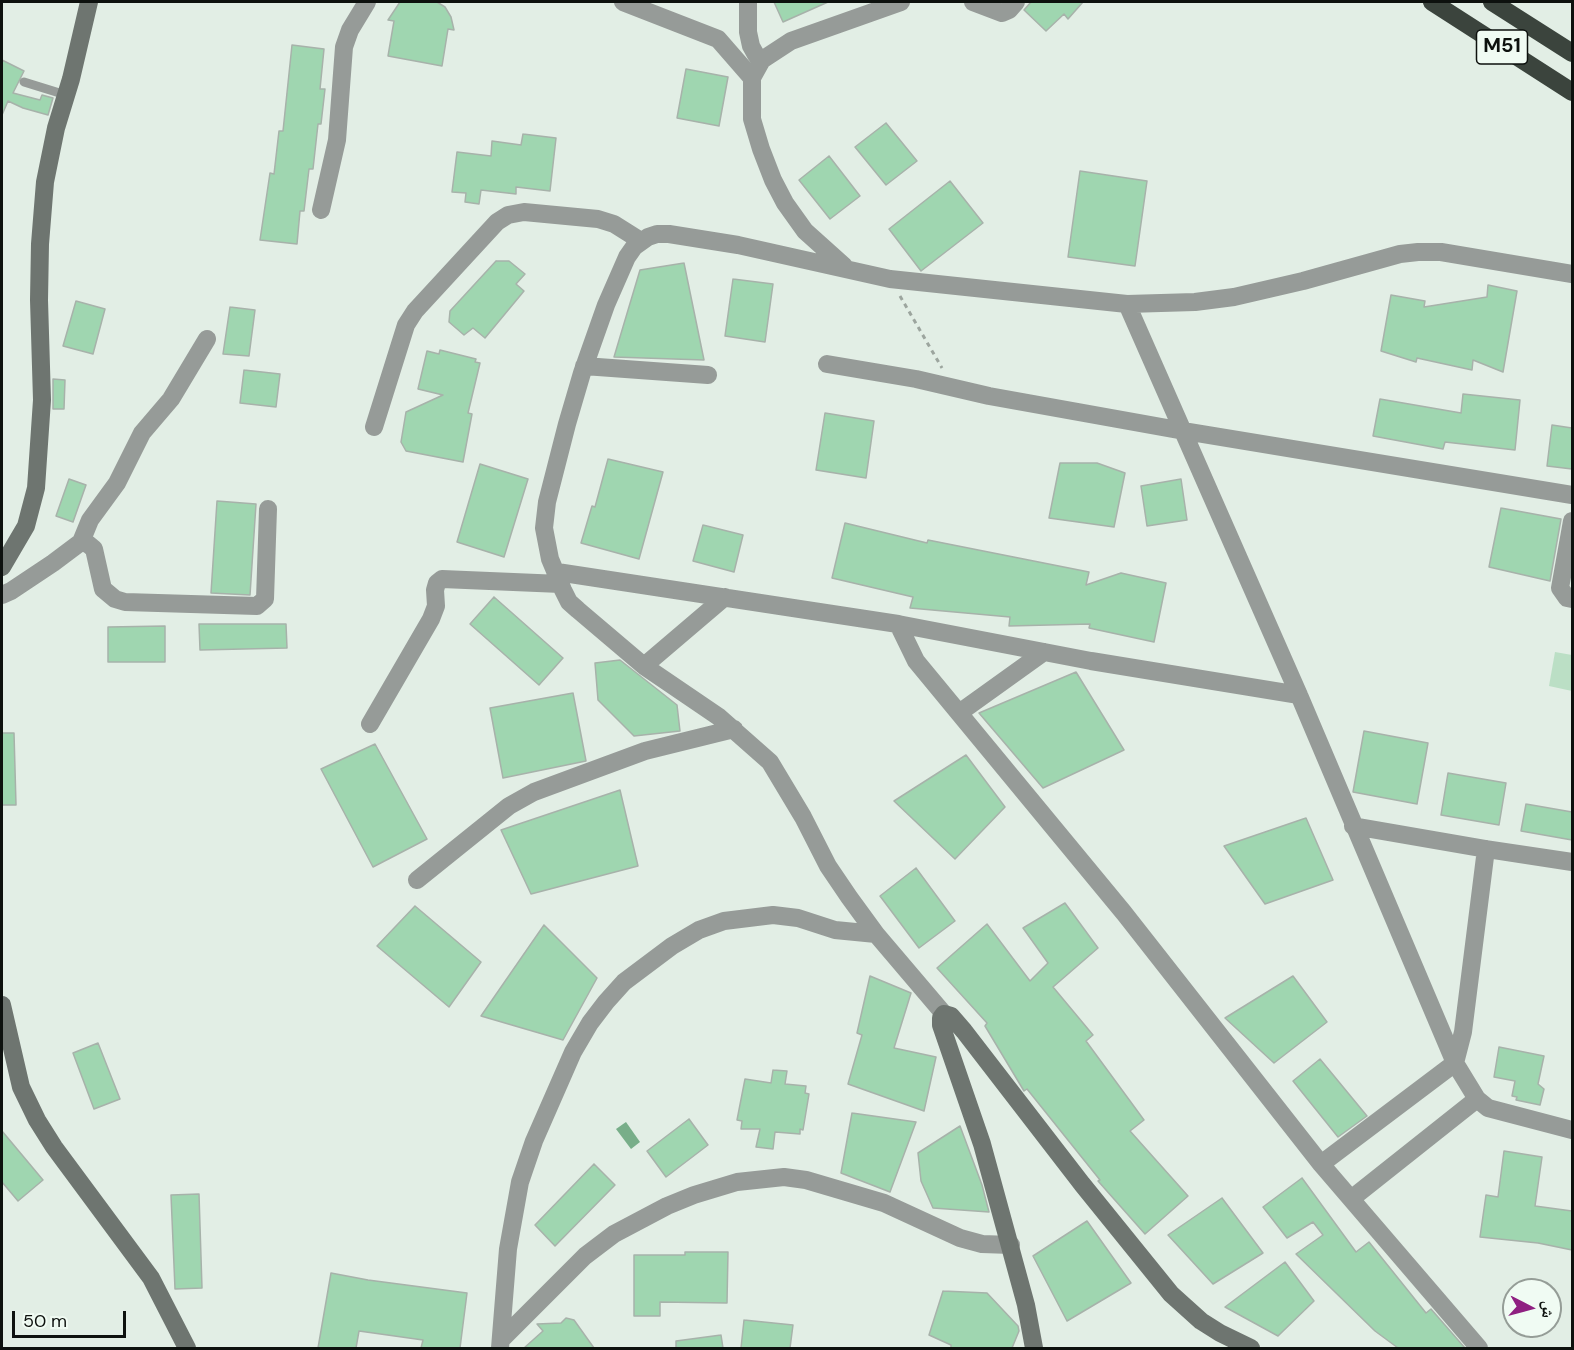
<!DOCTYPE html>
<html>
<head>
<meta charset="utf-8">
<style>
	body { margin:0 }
	#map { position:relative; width:1574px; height:1350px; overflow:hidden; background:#e2eee5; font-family:"DM Sans","Noto Naskh Arabic",sans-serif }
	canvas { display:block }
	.frame { position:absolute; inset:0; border:3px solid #0d110e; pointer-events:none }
	.north { position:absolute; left:1502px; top:1278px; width:60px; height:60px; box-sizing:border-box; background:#f0fbf3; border:2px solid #959d97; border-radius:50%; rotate:96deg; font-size:16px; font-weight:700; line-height:24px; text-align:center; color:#0d110e }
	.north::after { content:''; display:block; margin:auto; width:21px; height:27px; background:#8f1f81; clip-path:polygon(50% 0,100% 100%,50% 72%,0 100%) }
	.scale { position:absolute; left:12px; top:1311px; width:114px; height:27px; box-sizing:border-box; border:3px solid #0d110e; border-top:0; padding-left:8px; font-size:18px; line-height:21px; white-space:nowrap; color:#0d110e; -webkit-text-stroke:4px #f0fbf3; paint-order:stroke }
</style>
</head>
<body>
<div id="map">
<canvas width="1574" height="1350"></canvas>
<div class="frame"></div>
<div class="north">ش</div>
<div class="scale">50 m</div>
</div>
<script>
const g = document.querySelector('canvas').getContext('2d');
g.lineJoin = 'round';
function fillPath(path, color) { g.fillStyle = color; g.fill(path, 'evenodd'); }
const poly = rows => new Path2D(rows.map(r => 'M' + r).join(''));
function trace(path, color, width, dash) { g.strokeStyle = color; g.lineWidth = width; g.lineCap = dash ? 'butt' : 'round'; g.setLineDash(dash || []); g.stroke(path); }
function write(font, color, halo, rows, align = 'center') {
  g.font = font + ' "DM Sans",sans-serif'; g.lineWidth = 6; g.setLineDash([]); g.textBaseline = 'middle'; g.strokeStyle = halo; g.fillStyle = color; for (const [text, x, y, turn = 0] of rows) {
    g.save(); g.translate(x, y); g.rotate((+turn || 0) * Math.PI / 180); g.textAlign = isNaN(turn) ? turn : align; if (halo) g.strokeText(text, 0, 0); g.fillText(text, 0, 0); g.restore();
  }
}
fillPath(poly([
	[1555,652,1572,655,1572,691,1549,686]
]), '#bbdfc5');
fillPath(poly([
	[626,1122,640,1142,631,1149,616,1129]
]), '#78ae89');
const building = poly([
	[400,2,437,2,445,7,451,17,454,30,448,29,442,66,388,56,394,21,388,20,400,2],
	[774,2,828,2,783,22,774,2],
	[1031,2,1083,2,1068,19,1064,14,1046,31,1024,10,1031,2],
	[292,45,324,49,320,89,325,89,321,124,318,124,313,169,309,169,304,211,300,211,297,244,260,240,270,173,274,174,279,131,283,131,292,45],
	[2,60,24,71,13,93,40,100,42,95,53,98,48,115,23,108,8,101,2,115,2,60],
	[686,69,728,77,719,126,677,118,686,69],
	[886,123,917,161,886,185,855,147,886,123],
	[523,134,556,138,550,191,516,187,516,194,481,190,479,204,465,202,466,193,452,192,457,152,491,156,492,141,521,145,523,134],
	[829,156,860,196,830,219,799,180,829,156],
	[1080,171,1147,181,1135,266,1068,257,1080,171],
	[950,181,983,223,921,271,889,229,950,181],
	[496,261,509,261,525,274,516,284,524,291,485,338,473,328,464,335,449,322,450,311,496,261],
	[684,263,704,360,614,357,640,270,684,263],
	[733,279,773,284,765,342,725,336,733,279],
	[1488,285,1517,291,1503,372,1473,360,1472,370,1417,358,1416,362,1381,351,1391,295,1425,301,1424,307,1487,297,1488,285],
	[76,301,105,309,93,354,63,346,76,301],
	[230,307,255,310,249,356,223,354,230,307],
	[440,350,476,359,475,362,480,363,468,413,472,414,463,462,406,451,401,442,406,412,443,395,418,389,427,351,439,354,440,350],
	[244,370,280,374,276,407,240,403,244,370],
	[53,379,65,380,64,409,53,409,53,379],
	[1463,394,1520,400,1515,450,1445,442,1443,449,1373,436,1380,399,1461,413,1463,394],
	[825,413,874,421,866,478,816,470,825,413],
	[1552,425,1572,428,1572,469,1547,466,1552,425],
	[608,459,663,472,639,559,581,543,592,506,595,507,608,459],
	[1060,463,1097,463,1125,473,1114,527,1049,518,1060,463],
	[480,464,528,479,504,557,457,542,480,464],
	[69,479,86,485,73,522,56,516,69,479],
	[1181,479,1187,520,1147,526,1141,486,1181,479],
	[217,501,256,504,250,595,211,593,217,501],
	[1501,508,1561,519,1550,581,1489,567,1501,508],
	[845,523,927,543,928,540,1089,572,1086,585,1121,573,1166,583,1154,642,1089,628,1090,624,1009,626,1010,617,910,608,913,597,832,578,845,523],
	[703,525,743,535,734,572,693,561,703,525],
	[494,597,563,658,539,685,470,624,494,597],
	[199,624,286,624,287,648,200,650,199,624],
	[165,626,165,662,108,662,108,627,165,626],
	[620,660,677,705,680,731,634,736,598,700,595,663,620,660],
	[1076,672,1124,750,1043,788,979,713,1076,672],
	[573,693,586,761,503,778,490,708,573,693],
	[1364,731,1428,743,1417,804,1353,792,1364,731],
	[2,733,14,733,16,805,2,805,2,733],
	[375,744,427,839,373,867,321,769,375,744],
	[966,755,1005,807,955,859,894,801,966,755],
	[1448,773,1506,783,1499,825,1441,815,1448,773],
	[620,790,638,866,531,894,501,830,620,790],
	[1526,804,1572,812,1572,840,1521,831,1526,804],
	[1306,818,1333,880,1265,904,1224,846,1306,818],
	[916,868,955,921,919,948,880,896,916,868],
	[1065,903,1098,948,1053,987,1093,1035,1086,1041,1144,1120,1130,1131,1188,1196,1145,1234,1098,1181,1100,1180,1027,1089,1024,1091,985,1026,987,1023,937,968,987,924,1030,981,1048,963,1023,928,1065,903],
	[415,906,481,962,449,1007,377,946,415,906],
	[544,925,597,978,563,1040,481,1016,544,925],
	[870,976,911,993,894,1048,936,1057,924,1111,848,1084,862,1035,857,1033,870,976],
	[1293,976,1327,1022,1274,1063,1225,1018,1293,976],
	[98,1043,120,1099,94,1109,73,1053,98,1043],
	[1499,1047,1544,1056,1538,1084,1544,1089,1540,1105,1516,1100,1517,1097,1512,1096,1515,1081,1494,1077,1499,1047],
	[1320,1059,1367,1116,1338,1137,1293,1081,1320,1059],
	[773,1070,787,1071,785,1084,806,1086,805,1093,809,1094,803,1130,800,1129,800,1134,775,1132,773,1149,756,1147,760,1129,741,1129,742,1121,737,1120,745,1079,771,1083,773,1070],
	[852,1113,916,1122,890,1192,841,1173,852,1113],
	[689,1119,708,1145,666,1177,647,1151,689,1119],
	[960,1126,982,1185,989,1212,933,1208,921,1181,918,1153,960,1126],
	[2,1131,43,1180,18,1201,2,1182,2,1131],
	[1504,1151,1542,1157,1535,1206,1572,1211,1572,1250,1538,1243,1480,1237,1486,1195,1498,1197,1504,1151],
	[594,1164,615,1185,555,1246,535,1225,594,1164],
	[1302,1178,1356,1252,1369,1242,1426,1313,1431,1309,1465,1348,1398,1348,1375,1331,1296,1254,1323,1235,1313,1222,1287,1238,1263,1207,1302,1178],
	[199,1194,202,1288,175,1289,171,1195,199,1194],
	[1222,1198,1263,1253,1213,1284,1168,1235,1222,1198],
	[1087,1221,1131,1283,1067,1321,1033,1256,1087,1221],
	[685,1252,728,1252,727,1303,660,1302,660,1316,634,1316,634,1255,685,1255,685,1252],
	[1285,1262,1314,1301,1278,1336,1225,1307,1285,1262],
	[331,1273,368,1280,467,1293,460,1348,421,1348,423,1340,359,1331,356,1348,318,1348,331,1273],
	[943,1291,987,1293,1018,1326,1019,1331,1012,1348,951,1348,951,1345,929,1335,943,1291],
	[566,1318,574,1320,594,1348,524,1348,543,1331,537,1324,561,1323,566,1318],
	[744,1320,793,1325,790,1348,741,1348,744,1320],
	[721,1335,723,1348,676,1348,676,1341,721,1335]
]);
fillPath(building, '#9fd6b0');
trace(building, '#a7b2aa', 1.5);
trace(poly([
	[900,296,942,368]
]), '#9ca59e', 3, [4.5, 4.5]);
trace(poly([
	[24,82,66,95]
]), '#969b98', 9);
trace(poly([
	[623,2,718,39,752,78],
	[748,2,748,32,751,46,756,55,762,60],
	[973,2,1002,13,1009,10,1016,2],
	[321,210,337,140,344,47,350,30,367,2],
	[844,266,805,231,785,203,773,180,761,149,752,119,752,78,762,60,791,41,901,2],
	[1127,304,1299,695,1455,1063,1477,1099,1488,1108,1572,1130],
	[827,364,916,379,989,396,1184,431,1572,495],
	[584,366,708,375],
	[374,427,406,325,415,311,497,222,508,215,524,212,598,219,614,224,641,241],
	[1572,521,1560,588,1567,598,1572,599],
	[81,542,90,520,117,483,142,433,171,399,207,339],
	[557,572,898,624,916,661,1124,913,1321,1164,1479,1348],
	[2,595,11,591,53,563,81,542,88,544,94,549,103,589,115,599,125,602,257,606,265,599,268,509],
	[898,624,1091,661,1299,695],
	[644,666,725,597],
	[959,713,1044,652],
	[370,724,431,619,436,606,435,590,437,583,442,579,561,584],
	[1353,826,1486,849,1572,862],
	[417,880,509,806,534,792,645,751,734,729],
	[944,1014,876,934,849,897,828,866,803,817,770,762,719,717,644,666,578,610,569,602,563,590,550,559,544,528,547,502,567,424,582,373,606,305,627,257,634,247,648,237,657,234,669,234,738,245,890,279,1127,304,1195,302,1234,297,1303,281,1400,254,1418,252,1441,252,1572,274],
	[1321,1164,1455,1063,1463,1032,1486,849],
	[1351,1199,1477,1099],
	[501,1340,585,1256,614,1234,667,1206,694,1195,737,1182,784,1177,806,1180,884,1203,960,1238,982,1244,1011,1245],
	[500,1348,508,1249,520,1182,534,1141,573,1052,590,1023,606,1002,624,982,672,946,699,930,724,921,773,915,798,918,835,930,876,934]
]), '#969b98', 18);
trace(poly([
	[2,567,26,526,36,488,42,400,39,300,40,244,45,182,56,128,71,79,89,2],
	[2,1005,21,1087,37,1120,54,1147,151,1278,187,1348],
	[1034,1348,1026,1305,982,1144,941,1025,941,1018,944,1014,951,1016,964,1031,1082,1184,1171,1294,1201,1321,1220,1333,1251,1348]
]), '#6e7570', 18);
trace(poly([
	[1432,2,1572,92],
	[1492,2,1572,53]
]), '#3b443d', 18);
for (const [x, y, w] of [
	[1502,47,51]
]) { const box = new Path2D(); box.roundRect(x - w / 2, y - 17, w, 34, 4.5); g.fillStyle = '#f0fbf3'; g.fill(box); trace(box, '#0d110e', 1.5); }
write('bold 20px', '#0d110e', null, [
	["M51",1502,47]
]);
</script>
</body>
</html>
